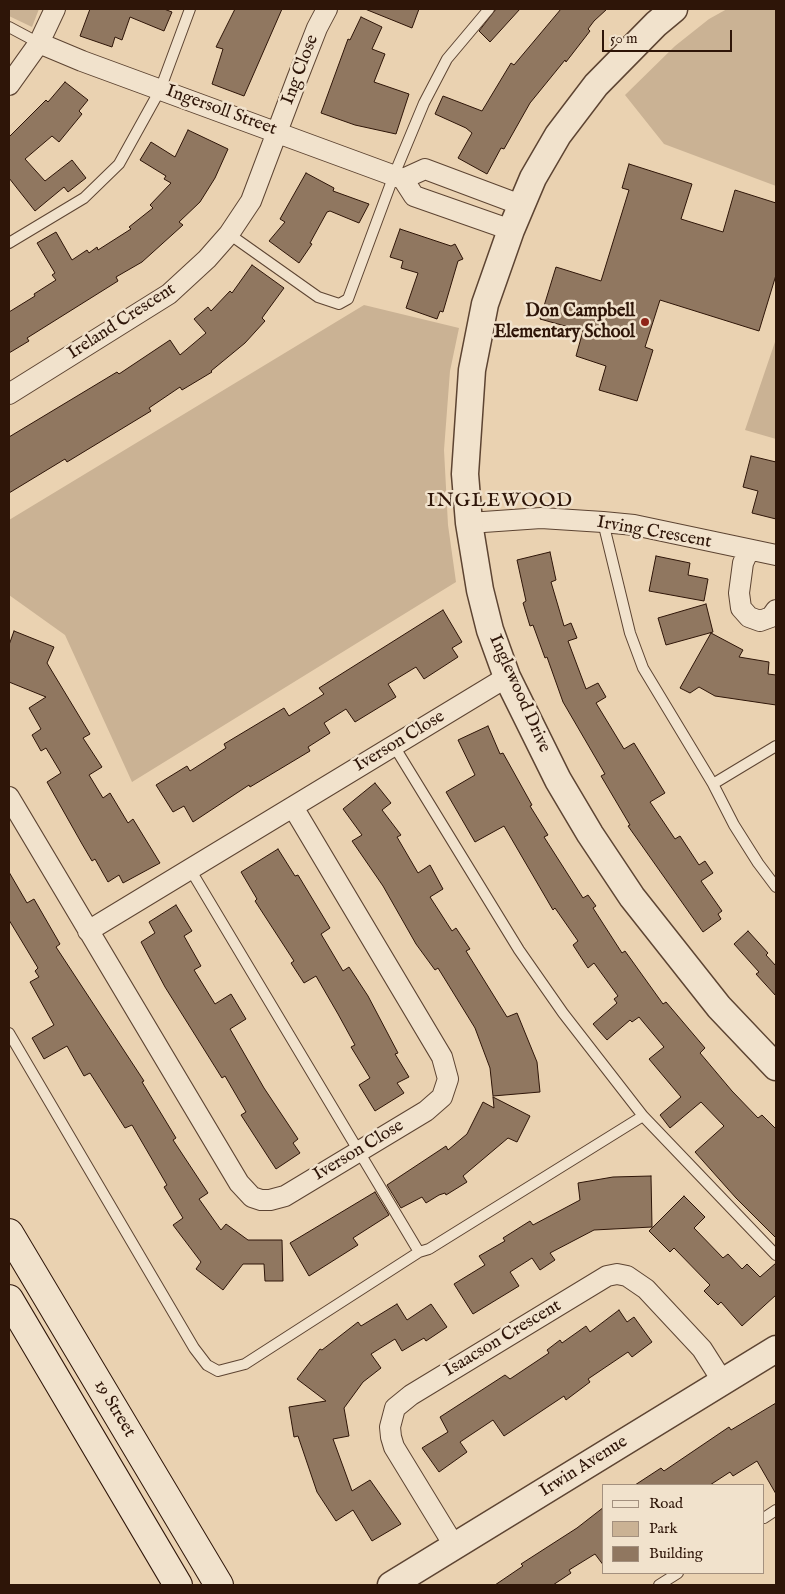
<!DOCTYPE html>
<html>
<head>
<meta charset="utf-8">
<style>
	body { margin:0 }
	#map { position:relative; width:785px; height:1594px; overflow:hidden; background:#ead2b1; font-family:"IM FELL English",serif }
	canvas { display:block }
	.frame { position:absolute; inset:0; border:10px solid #2e1508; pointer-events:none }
	.legend { position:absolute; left:602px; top:1484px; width:162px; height:90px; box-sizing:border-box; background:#f1e2cc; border:1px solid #a3907e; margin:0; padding:6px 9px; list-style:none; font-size:15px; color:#2e1508 }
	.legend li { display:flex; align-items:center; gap:10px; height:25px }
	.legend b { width:25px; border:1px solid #a3907e }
	.scale { position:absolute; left:602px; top:30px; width:130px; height:22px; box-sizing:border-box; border:2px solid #2e1508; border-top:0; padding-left:6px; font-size:15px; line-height:18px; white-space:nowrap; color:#2e1508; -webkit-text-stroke:4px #f1e2cc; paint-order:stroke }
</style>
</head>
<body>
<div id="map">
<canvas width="785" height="1594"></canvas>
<div class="frame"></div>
<ul class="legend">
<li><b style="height:6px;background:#f1e2cc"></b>Road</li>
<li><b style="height:14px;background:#cab294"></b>Park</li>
<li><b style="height:14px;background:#907760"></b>Building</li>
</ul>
<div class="scale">50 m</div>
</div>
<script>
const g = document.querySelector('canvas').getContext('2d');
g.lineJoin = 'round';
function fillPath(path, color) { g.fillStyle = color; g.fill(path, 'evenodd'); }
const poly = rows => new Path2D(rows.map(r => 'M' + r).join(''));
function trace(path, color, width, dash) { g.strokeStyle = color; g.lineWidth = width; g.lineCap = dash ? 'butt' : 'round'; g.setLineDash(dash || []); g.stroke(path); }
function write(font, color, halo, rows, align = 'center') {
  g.font = font + ' "IM FELL English",serif'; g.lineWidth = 5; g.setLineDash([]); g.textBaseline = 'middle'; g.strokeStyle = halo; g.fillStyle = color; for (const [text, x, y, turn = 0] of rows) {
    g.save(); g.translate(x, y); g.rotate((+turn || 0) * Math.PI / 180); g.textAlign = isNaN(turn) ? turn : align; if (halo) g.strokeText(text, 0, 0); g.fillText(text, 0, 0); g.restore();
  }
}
fillPath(poly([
	[9,9,39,9,32,27,9,16],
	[727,9,776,9,776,186,664,144,625,95,675,46,709,19],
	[364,305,459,328,450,371,444,450,448,525,456,582,132,782,65,635,9,595,9,520],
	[776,339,776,439,745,430]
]), '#cab294');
const building = poly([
	[90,9,164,9,172,12,164,31,130,17,122,40,115,37,112,47,80,36,90,9],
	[235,9,282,9,244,96,212,84,223,49,216,47,235,9],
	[365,9,419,9,412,28,365,9],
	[496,9,520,9,490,42,479,31,496,9],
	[561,9,607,9,594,21,588,29,590,31,566,62,565,60,530,103,504,149,501,148,487,174,458,158,472,133,466,128,435,114,443,96,482,111,511,63,514,65,561,9],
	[361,17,382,27,372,49,385,54,374,82,409,94,396,134,355,125,321,113,348,39,350,40,361,17],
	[65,82,88,100,79,111,82,114,59,142,52,136,25,159,45,181,72,160,86,178,68,192,64,187,35,211,9,178,9,137,46,100,48,102,65,82],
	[188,130,228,149,215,178,200,202,179,222,183,225,142,262,116,277,118,281,27,338,29,341,9,353,9,312,35,296,34,294,56,280,52,275,55,273,37,243,56,232,72,260,87,250,89,253,97,247,98,250,131,229,129,227,153,208,150,205,171,183,164,179,166,176,140,160,151,142,175,157,188,130],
	[629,164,692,184,681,219,723,232,735,190,776,203,776,275,759,331,660,300,645,347,653,350,637,401,599,390,606,366,576,356,583,331,540,319,556,267,601,281,629,190,622,188,629,164],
	[306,173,334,188,333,191,369,204,359,223,330,211,327,212,310,243,312,244,299,263,269,241,285,222,280,219,306,173],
	[400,229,451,246,455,244,463,259,458,261,443,312,440,311,437,319,406,308,418,273,401,268,403,261,390,257,400,229],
	[252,265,284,288,262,318,265,321,245,343,211,371,212,372,182,390,180,387,149,408,151,411,67,462,65,459,9,493,9,437,117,372,119,374,170,340,180,355,206,333,194,319,208,307,211,311,230,291,232,293,252,265],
	[751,456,776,462,776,519,752,513,758,491,743,487,751,456],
	[550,552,556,580,551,582,564,626,571,623,577,638,568,641,586,689,598,683,606,697,596,703,624,749,634,743,665,793,650,802,675,839,680,836,699,865,705,861,713,873,701,881,722,911,718,914,721,919,703,932,628,826,630,825,601,776,605,774,563,702,547,657,545,658,533,625,530,626,523,603,526,601,517,560,550,552],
	[656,556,690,563,688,575,708,579,704,601,649,591,656,556],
	[706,604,713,632,666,645,658,618,706,604],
	[443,610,462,642,452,648,458,657,424,679,416,667,388,684,396,697,355,722,346,709,324,723,330,733,308,747,310,751,250,787,249,785,193,822,184,806,173,812,156,785,187,766,190,771,226,748,224,744,284,708,289,716,324,694,319,688,443,610],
	[14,631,54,647,47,663,90,734,83,738,102,767,89,775,103,798,110,793,128,823,133,819,160,863,123,883,119,875,108,882,95,859,92,861,82,844,47,782,61,773,46,748,41,751,32,735,41,729,29,708,46,697,9,682,9,645,14,631],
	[711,633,743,650,739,657,769,662,768,674,776,675,776,705,715,696,699,687,690,693,680,688,711,633],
	[488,726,500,754,503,753,532,805,530,806,548,835,544,837,583,898,588,895,596,906,593,908,622,953,625,951,663,1004,666,1002,705,1048,700,1053,732,1091,758,1118,762,1115,776,1129,776,1238,736,1198,695,1152,724,1126,701,1102,670,1128,660,1115,681,1097,649,1059,664,1047,639,1017,632,1022,630,1020,607,1040,593,1024,617,1003,614,999,618,996,594,963,588,968,573,945,578,941,555,908,553,910,504,826,475,842,446,792,475,775,458,740,488,726],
	[375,783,391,803,382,810,401,835,397,837,418,873,430,865,443,889,430,897,452,931,456,928,470,949,466,951,507,1017,517,1013,537,1062,540,1092,493,1096,490,1068,475,1028,438,968,435,970,416,944,383,886,352,841,362,835,343,809,375,783],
	[278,849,295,876,298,875,330,928,321,934,343,971,349,967,368,996,398,1053,395,1054,409,1077,397,1083,404,1093,375,1111,359,1085,370,1078,351,1047,355,1045,338,1014,316,976,304,983,291,963,294,961,255,901,257,899,241,872,278,849],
	[9,872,27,903,34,899,60,944,56,947,144,1081,142,1082,176,1138,173,1140,208,1193,199,1199,221,1230,226,1224,248,1240,282,1240,283,1281,265,1281,264,1264,243,1264,223,1290,196,1269,201,1262,173,1225,183,1218,164,1187,167,1185,132,1125,125,1128,90,1073,84,1076,67,1046,44,1059,32,1038,54,1025,30,982,39,977,35,971,38,968,9,920,9,872],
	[176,905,192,931,184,936,201,966,194,970,215,1004,231,994,246,1019,230,1029,264,1088,298,1139,293,1143,300,1153,276,1169,241,1115,246,1112,225,1076,222,1078,165,987,141,942,155,933,149,922,176,905],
	[748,931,768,953,766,955,776,966,776,996,756,974,759,972,734,944,748,931],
	[493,1097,530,1116,517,1142,508,1138,463,1176,467,1182,446,1195,445,1193,439,1195,426,1203,422,1197,401,1208,387,1185,446,1146,448,1150,467,1134,483,1102,494,1108,493,1097],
	[651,1176,652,1227,594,1230,550,1253,555,1260,540,1270,532,1258,510,1272,519,1286,473,1314,454,1284,485,1265,479,1256,505,1241,503,1238,530,1221,533,1225,580,1200,578,1183,613,1177,651,1176],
	[375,1192,389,1215,353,1238,358,1245,309,1276,290,1243,375,1192],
	[684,1196,705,1217,694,1228,723,1258,728,1254,742,1269,747,1264,760,1277,776,1263,776,1295,742,1326,721,1302,718,1305,704,1291,710,1285,674,1248,670,1252,649,1231,684,1196],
	[397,1304,407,1320,431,1304,447,1327,426,1341,424,1338,402,1351,395,1339,371,1354,381,1368,363,1382,344,1408,349,1436,333,1439,352,1491,370,1480,401,1524,372,1541,353,1510,336,1521,317,1492,298,1436,294,1437,289,1407,326,1401,297,1379,320,1349,322,1350,358,1322,361,1326,397,1304],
	[619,1310,627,1322,634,1317,652,1342,632,1357,628,1352,588,1379,590,1382,566,1400,564,1396,504,1436,493,1420,460,1442,467,1452,439,1472,422,1448,448,1432,440,1417,505,1375,510,1379,549,1353,547,1350,560,1340,562,1343,586,1326,590,1332,619,1310],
	[776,1403,776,1494,757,1461,733,1476,730,1472,710,1485,635,1485,661,1468,664,1471,729,1427,731,1430,776,1403],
	[604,1507,604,1566,595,1554,569,1570,571,1573,553,1585,495,1585,523,1566,521,1564,577,1528,604,1507]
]);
fillPath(building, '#907760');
trace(building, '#2e1508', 1);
const service = poly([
	[9,27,39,43],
	[229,234,318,297,339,304,348,299,394,175,424,103,447,59,489,9],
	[9,243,84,198,119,164,160,90,190,9],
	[603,522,630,633,643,668,713,784,734,825,758,863,776,887],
	[394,746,519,950,563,1013,643,1116,776,1255],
	[713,784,776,746],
	[190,869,419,1252],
	[9,1033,194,1348,207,1365,218,1371,245,1364,419,1252,429,1249,643,1116],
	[764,1518,776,1510],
	[659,1585,678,1573]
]);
const minor = poly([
	[39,43,82,61,403,179,414,196,511,230],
	[9,85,39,43,55,9],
	[403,179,425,169,521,205],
	[9,394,169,294,207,259,229,234,251,201,297,79,317,28,327,9],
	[469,523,541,518,603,522,634,525,776,555],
	[749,550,743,563,739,593,741,608,749,617,760,621,771,617,776,610],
	[9,797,239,1183,252,1197,261,1200,270,1200,285,1196,426,1111,442,1097,448,1079,442,1057,293,807],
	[88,931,507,677],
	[455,1547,394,1447,391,1437,390,1427,395,1408,411,1395,607,1276,617,1274,627,1276,646,1289,702,1349,723,1382]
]);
const tertiary = poly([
	[674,9,656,24,596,85,558,135,533,178,511,230,485,304,472,370,465,474,469,523,480,590,490,630,507,677,558,780,590,834,632,897,719,1007,776,1067],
	[391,1585,776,1349]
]);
const secondary = poly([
	[9,1233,219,1585],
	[9,1299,178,1585]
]);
trace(service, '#5d4432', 12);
trace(minor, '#5d4432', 22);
trace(tertiary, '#5d4432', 29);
trace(secondary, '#2e1508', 30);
trace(service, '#f1e2cc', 10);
trace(minor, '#f1e2cc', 20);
trace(tertiary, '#f1e2cc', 26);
trace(secondary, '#f1e2cc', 28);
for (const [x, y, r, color] of [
	[645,322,5,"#8f2418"]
]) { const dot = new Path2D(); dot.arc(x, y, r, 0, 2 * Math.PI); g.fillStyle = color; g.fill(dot); trace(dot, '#f1e2cc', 2); }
write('18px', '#2e1508', '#f1e2cc', [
	["Ing Close",301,70,-69],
	["Ingersoll Street",221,111,20],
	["Ireland Crescent",122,322,-33],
	["Irving Crescent",654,533,10],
	["Inglewood Drive",519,694,66],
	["Iverson Close",400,742,-31],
	["Iverson Close",359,1151,-31],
	["Isaacson Crescent",503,1339,-31],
	["19 Street",114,1409,59],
	["Irwin Avenue",584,1467,-32]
]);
write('bold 18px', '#2e1508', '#f1e2cc', [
	["Don Campbell",635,312],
	["Elementary School",635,333]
], 'right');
g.letterSpacing = '1px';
write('20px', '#2e1508', '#f1e2cc', [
	["INGLEWOOD",500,502]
]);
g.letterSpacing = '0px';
</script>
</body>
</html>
